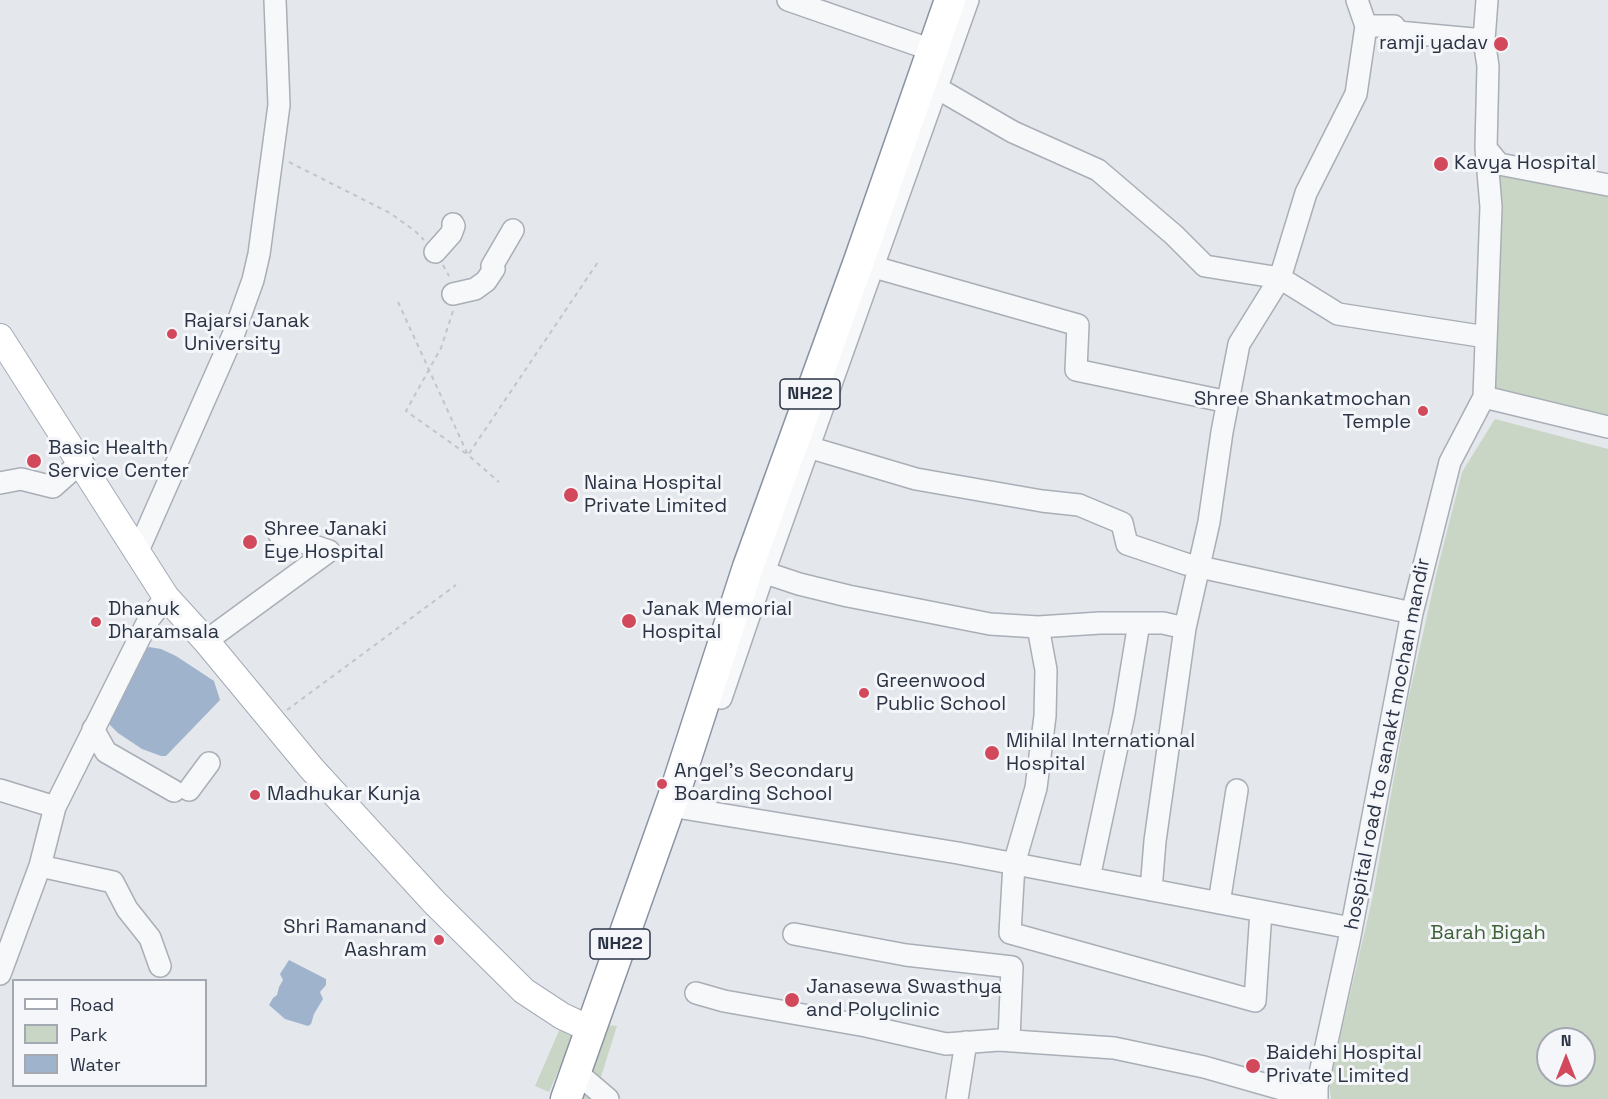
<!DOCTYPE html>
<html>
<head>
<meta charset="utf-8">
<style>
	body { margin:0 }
	#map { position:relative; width:1608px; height:1099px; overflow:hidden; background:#e4e7ec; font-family:"Space Grotesk",sans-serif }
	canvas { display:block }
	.legend { position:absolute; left:12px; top:979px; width:195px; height:108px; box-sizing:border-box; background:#f4f6f9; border:2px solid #a4a8b1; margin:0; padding:8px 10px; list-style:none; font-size:18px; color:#2b3445 }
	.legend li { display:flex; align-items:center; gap:12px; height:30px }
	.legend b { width:30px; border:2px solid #a4a8b1 }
	.north { position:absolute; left:1536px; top:1027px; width:60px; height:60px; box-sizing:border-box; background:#f4f6f9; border:2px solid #a4a8b1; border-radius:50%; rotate:0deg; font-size:16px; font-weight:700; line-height:24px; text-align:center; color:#2b3445 }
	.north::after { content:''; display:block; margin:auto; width:21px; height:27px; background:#d1495b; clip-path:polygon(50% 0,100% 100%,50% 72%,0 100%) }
</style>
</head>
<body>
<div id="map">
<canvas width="1608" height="1099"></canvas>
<ul class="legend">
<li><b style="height:8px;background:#fff"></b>Road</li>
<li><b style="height:16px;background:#c9d6c5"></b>Park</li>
<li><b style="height:16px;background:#9fb4cc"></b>Water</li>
</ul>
<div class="north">N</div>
</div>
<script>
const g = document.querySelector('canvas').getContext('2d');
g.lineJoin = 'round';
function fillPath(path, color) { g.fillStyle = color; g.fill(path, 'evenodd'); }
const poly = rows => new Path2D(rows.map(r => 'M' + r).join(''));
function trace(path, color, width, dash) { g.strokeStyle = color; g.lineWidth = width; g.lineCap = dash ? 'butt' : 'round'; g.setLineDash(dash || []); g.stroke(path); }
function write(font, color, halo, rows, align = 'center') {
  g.font = font + ' "Space Grotesk",sans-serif'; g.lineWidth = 6; g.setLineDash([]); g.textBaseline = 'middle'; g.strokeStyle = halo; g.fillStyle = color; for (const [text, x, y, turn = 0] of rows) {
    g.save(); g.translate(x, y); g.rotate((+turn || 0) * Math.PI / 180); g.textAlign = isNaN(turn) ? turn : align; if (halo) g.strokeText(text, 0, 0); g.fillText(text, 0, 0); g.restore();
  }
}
fillPath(poly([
	[1496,175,1608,193,1608,420,1493,389],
	[1495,419,1608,449,1608,1099,1331,1099,1329,1085,1372,900,1407,705,1437,571,1462,472],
	[1548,1039,1584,1039,1584,1075,1548,1075],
	[568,1010,582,1016,549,1092,535,1086],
	[606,1025,617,1026,594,1099,576,1099]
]), '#c9d6c5');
fillPath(poly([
	[149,647,161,649,176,656,214,681,220,700,166,756,161,756,142,749,118,733,109,724,110,715,141,651],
	[289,960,326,979,326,985,320,992,323,999,314,1014,311,1024,308,1026,285,1019,269,1005,273,998,277,995,279,987,283,980,280,974]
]), '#9fb4cc');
const minor = poly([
	[788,0,932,50],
	[1487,0,1484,40,1488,66,1486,148,1491,207,1484,397,1608,427],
	[1366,26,1394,26,1398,32,1484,40],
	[937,88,1013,132,1098,170,1174,235,1205,266,1280,278,1338,314,1486,337],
	[1486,148,1499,164,1608,185],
	[435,252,451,234,454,226,453,224],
	[874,267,1078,325,1076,370,1228,402],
	[453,294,475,289,486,281,494,269,492,266,513,230],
	[808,447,916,479,1042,501,1079,505,1122,523,1127,544,1186,564,1412,613],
	[0,483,21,479,53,487,81,462],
	[279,534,329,551],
	[137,553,234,333,253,280,259,254,279,105,275,0],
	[748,567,799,584,848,596,990,624,1038,627,1100,623,1163,623,1185,628,1209,522,1222,432,1239,344,1280,278,1306,193,1356,94,1366,26,1357,0],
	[1038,627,1046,670,1045,716,1036,788,1014,864,1010,933,1255,1001,1261,911],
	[206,641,329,551],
	[721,698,764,572,968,0],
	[93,729,106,752,174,791],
	[0,790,55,807],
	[189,790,209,763],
	[670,806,958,853,1351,928],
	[40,866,113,882,127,909,150,938,160,966],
	[1089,878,1124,714,1139,623],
	[1151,890,1155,841,1185,628],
	[1219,903,1237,790],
	[794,934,906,955,1012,967,1009,1040],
	[0,974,40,866,55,807,149,619,166,597],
	[696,993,724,1001,866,1026,946,1044,999,1040,1114,1048,1204,1067,1317,1099],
	[575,1071,608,1099],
	[957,1099,966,1042],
	[1317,1099,1317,1087,1349,941,1412,613,1450,462,1484,397]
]);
const major = poly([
	[0,337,166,597,206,641,312,769,434,902,524,991,562,1016,590,1029]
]);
const highway = poly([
	[566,1099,676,789,748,567,859,261,950,0]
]);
trace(minor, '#a9aeb7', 24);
trace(major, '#a3abb8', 28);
trace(highway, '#8b94a3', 33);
trace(poly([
	[289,162,390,213,415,231,424,240],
	[443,265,449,276],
	[398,302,468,455,499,482],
	[453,311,441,348,406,411,468,455,598,262],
	[287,710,456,585]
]), '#c2c5cb', 2, [4.5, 4.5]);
trace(minor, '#f7f8fa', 21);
trace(major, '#fff', 26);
trace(highway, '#fff', 30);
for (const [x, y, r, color] of [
	[1501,44,8,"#d1495b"],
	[1441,164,8,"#d1495b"],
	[172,334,6,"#d1495b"],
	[1423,411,6,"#d1495b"],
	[34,461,8,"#d1495b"],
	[571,495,8,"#d1495b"],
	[250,542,8,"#d1495b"],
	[629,621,8,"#d1495b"],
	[96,622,6,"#d1495b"],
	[864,693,6,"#d1495b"],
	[992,753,8,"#d1495b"],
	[662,784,6,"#d1495b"],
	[255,795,6,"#d1495b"],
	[439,940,6,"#d1495b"],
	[792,1000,8,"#d1495b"],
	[1253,1066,8,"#d1495b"]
]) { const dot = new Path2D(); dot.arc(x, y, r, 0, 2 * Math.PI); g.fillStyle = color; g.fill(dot); trace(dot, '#f4f6f9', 2); }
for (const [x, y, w] of [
	[810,394,60],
	[620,944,60]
]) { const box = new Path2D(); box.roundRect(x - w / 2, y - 15, w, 30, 4.5); g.fillStyle = '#f4f6f9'; g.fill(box); trace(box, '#2b3445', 1.5); }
write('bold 18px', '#2b3445', null, [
	["NH22",810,394],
	["NH22",620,944]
]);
write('20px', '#2b3445', '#f4f6f9', [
	["ramji yadav",1488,44,"right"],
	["Kavya Hospital",1454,164],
	["Rajarsi Janak",184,322],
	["University",184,345],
	["Shree Shankatmochan",1411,400,"right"],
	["Temple",1411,423,"right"],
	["Basic Health",48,449],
	["Service Center",48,472],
	["Naina Hospital",584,484],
	["Private Limited",584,507],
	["Shree Janaki",264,530],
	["Eye Hospital",264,553],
	["Dhanuk",108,610],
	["Dharamsala",108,633],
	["Janak Memorial",642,610],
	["Hospital",642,633],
	["Greenwood",876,682],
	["Public School",876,705],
	["Mihilal International",1006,742],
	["Hospital",1006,765],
	["Angel's Secondary",674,772],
	["Boarding School",674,795],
	["Madhukar Kunja",267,795],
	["Shri Ramanand",427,928,"right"],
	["Aashram",427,951,"right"],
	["Janasewa Swasthya",806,988],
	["and Polyclinic",806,1011],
	["Baidehi Hospital",1266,1054],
	["Private Limited",1266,1077]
], 'left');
write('20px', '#2b3445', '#f4f6f9', [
	["hospital road to sanakt mochan mandir",1388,744,-79]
]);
write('20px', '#3f6138', '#f4f6f9', [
	["Barah Bigah",1488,934]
]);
</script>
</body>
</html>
